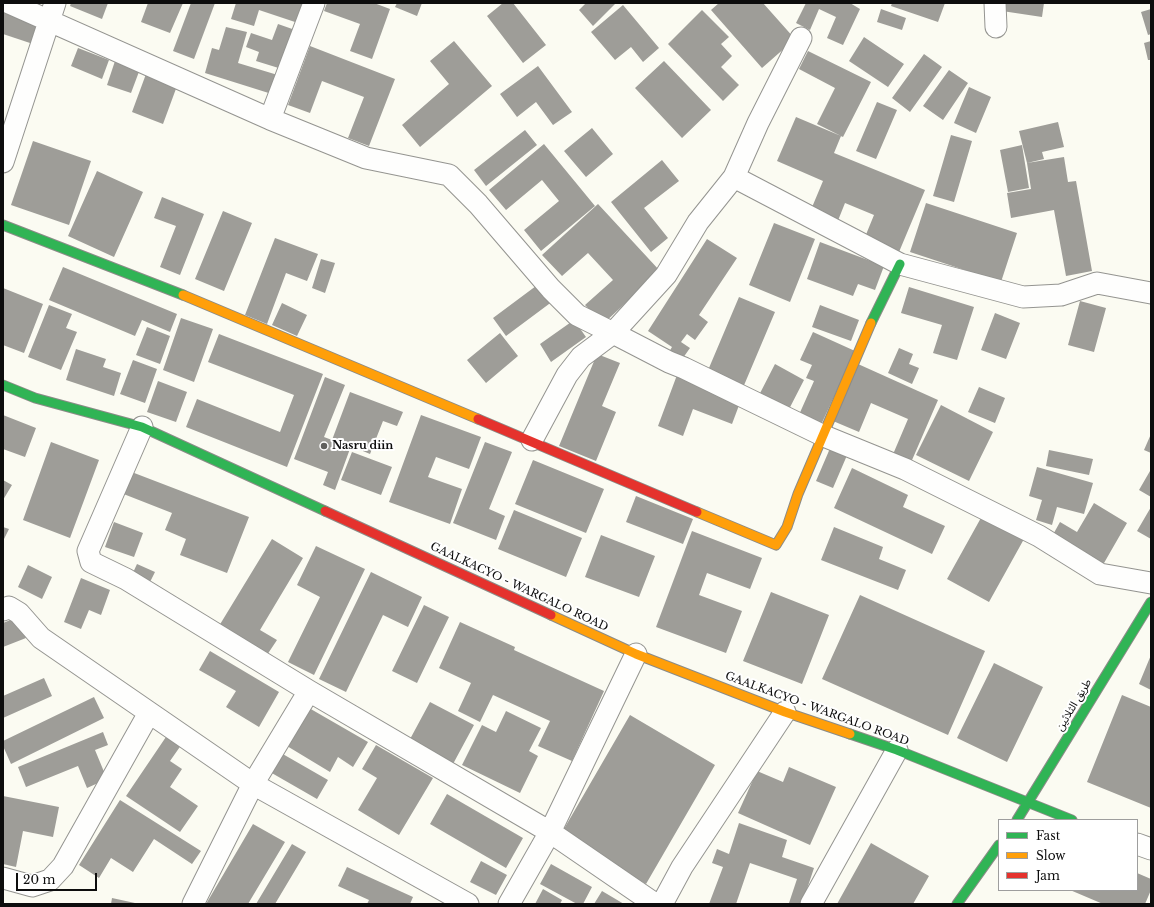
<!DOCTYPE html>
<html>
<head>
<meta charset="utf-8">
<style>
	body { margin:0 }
	#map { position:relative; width:1154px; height:907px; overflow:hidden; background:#fbfbf2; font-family:"Libre Baskerville",serif }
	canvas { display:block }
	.frame { position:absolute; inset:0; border:4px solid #0d0d0d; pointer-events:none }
	.legend { position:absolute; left:998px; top:819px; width:140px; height:72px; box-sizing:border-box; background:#fff; border:1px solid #9e9e9e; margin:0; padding:5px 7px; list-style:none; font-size:12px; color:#0d0d0d }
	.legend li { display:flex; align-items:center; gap:8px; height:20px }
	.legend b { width:20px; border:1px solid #9e9e9e }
	.scale { position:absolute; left:16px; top:873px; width:81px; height:18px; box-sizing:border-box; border:2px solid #0d0d0d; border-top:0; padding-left:5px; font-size:12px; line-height:14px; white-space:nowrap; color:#0d0d0d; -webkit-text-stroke:3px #fff; paint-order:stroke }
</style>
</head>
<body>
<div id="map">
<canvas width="1154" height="907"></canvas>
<div class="frame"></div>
<ul class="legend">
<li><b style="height:5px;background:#30b455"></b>Fast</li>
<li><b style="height:5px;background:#ff9f0a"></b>Slow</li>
<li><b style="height:5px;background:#e5322d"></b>Jam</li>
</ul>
<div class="scale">20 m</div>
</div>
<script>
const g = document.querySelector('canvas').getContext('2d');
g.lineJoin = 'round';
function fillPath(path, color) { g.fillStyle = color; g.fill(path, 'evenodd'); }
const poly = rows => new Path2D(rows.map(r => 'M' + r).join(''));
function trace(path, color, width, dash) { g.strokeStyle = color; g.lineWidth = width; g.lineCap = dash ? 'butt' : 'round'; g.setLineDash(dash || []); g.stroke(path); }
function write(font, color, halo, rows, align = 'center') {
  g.font = font + ' "Libre Baskerville","Noto Sans Arabic",serif'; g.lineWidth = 4; g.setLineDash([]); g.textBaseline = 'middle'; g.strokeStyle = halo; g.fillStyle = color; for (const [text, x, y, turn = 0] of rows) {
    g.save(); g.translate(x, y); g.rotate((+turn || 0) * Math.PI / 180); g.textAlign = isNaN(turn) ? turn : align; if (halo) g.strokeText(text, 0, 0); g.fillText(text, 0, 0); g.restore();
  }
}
fillPath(poly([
	[71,3,108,3,102,19,70,6],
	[148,3,183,3,170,33,141,22],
	[191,3,215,3,194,59,173,51],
	[236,3,306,3,304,25,259,10,254,26,231,19],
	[327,3,374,3,390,9,372,59,350,51,360,24,324,11],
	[397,3,422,3,417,16,395,7],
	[503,3,513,3,546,45,523,63,487,16],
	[586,3,616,3,593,26,579,10],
	[719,3,763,3,795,39,762,68,711,10],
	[806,3,850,3,860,9,843,45,827,38,836,17,819,9,810,30,796,23],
	[892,3,945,3,938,22,891,6],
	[1003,3,1044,3,1042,17,1002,11],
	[623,5,659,48,643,62,631,47,615,60,591,32],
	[3,9,41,22,33,44,3,34],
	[881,9,906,18,902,30,877,22],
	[1151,9,1151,34,1148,35,1141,12],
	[702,10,729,37,721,44,732,56,721,67,739,85,723,101,668,44],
	[278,24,298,31,285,70,256,61,259,52,246,47,251,33,272,40],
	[226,27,247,32,238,63,281,76,275,95,205,73,212,48,219,50],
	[864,37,904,64,888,87,849,61],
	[454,41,492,86,420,147,402,125,449,84,430,61],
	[1151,41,1151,60,1148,60,1144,43],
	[310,46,395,79,369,146,348,138,364,97,322,81,310,113,288,105],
	[78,48,109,60,102,79,71,66],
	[808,51,871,82,843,137,817,124,835,88,799,69],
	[924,54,942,67,910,112,892,98],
	[115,61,140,69,131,93,107,85],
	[664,61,711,110,682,138,635,88],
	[538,66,572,112,553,125,536,102,517,117,500,94],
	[949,70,968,83,943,120,923,106],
	[146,74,177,86,163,124,132,112],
	[969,87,991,97,976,133,954,123],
	[877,102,897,110,876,159,856,151],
	[796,117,841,136,834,153,925,190,899,252,865,237,874,215,845,203,837,223,810,212,823,181,777,161],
	[1058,122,1064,147,1042,152,1044,159,1027,163,1019,131],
	[592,128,613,154,586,177,564,151],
	[525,130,537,145,486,186,474,170],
	[951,135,972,141,954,202,933,196],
	[33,141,91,161,69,225,11,205],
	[544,144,595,206,541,251,524,230,559,201,542,180,506,210,489,190],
	[1022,145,1029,188,1008,192,1000,150],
	[1064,157,1068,182,1076,181,1092,271,1066,276,1054,210,1011,218,1007,193,1031,189,1027,163],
	[662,160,679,181,644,208,668,238,651,252,611,202],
	[97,171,143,192,114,257,68,236],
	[162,197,204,214,180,275,160,267,176,226,154,218],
	[926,203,1017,233,1001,282,910,252],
	[598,204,660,271,603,324,585,305,613,280,588,253,562,276,542,255],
	[223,211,252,223,224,291,195,279],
	[774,223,815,239,790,302,749,285],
	[275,238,318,254,307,281,286,273,267,324,245,315],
	[707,239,737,258,699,315,708,322,695,340,687,334,681,342,690,348,678,365,666,357,672,347,648,331],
	[820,242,884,266,875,290,858,284,853,296,807,279],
	[321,259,335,263,325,293,312,288],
	[63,267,177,314,170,332,142,320,135,336,49,300],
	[540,283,553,301,506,336,493,318],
	[909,287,974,307,957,360,933,353,942,325,901,313],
	[3,288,43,304,24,353,3,345],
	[739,297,775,312,742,390,706,375],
	[1080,301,1106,308,1094,352,1068,345],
	[282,303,307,315,297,336,272,325],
	[49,305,72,314,66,328,77,332,61,370,28,357],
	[820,305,859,320,851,341,812,327],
	[995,313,1020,323,1006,359,981,350],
	[181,318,213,329,194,382,163,370],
	[574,320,586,337,551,362,540,344],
	[147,327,170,336,160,364,136,355],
	[813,332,855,351,820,427,798,417,814,381,806,378,812,365,800,360],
	[500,333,518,356,486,383,467,360],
	[219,334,323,374,287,467,186,427,197,399,280,432,294,395,208,362],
	[899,348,913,354,909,364,919,368,912,384,888,373],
	[76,349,106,359,103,367,121,373,114,396,66,380],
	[597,354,620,363,602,406,616,412,596,461,559,446],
	[133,360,157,369,145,403,120,394],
	[775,364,804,380,785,417,756,401],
	[858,364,938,400,909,467,891,459,908,419,871,403,859,432,833,421],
	[677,375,741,400,732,424,693,409,683,436,658,426],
	[325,377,345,385,324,437,332,440,350,392,403,412,397,426,383,421,370,454,351,446,335,490,323,485,328,472,294,459],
	[158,381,187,392,176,422,147,412],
	[979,387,1005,398,995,423,968,412],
	[941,405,993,432,969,481,916,455],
	[3,415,36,428,25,457,3,449],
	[421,415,481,437,469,469,436,457,428,477,462,489,450,524,389,502],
	[1151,434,1151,453,1144,450],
	[51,442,99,460,70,538,23,520],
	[485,442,512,452,489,509,505,516,496,540,453,523],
	[831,446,848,453,833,488,816,481],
	[1049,450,1093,459,1089,475,1046,466],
	[352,452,392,467,381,495,341,480],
	[533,460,604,489,586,533,515,504],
	[1037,467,1093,483,1084,514,1057,507,1052,525,1036,520,1042,500,1029,496],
	[852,468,908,495,903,507,945,526,932,554,834,508],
	[129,471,249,517,227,573,180,555,186,539,165,530,172,513,121,493],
	[1150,471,1151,472,1151,497,1139,490],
	[3,480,12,485,3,500],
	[636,496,693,519,683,544,626,522],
	[1094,503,1127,523,1100,570,1050,540,1060,522,1077,532],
	[1151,507,1151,539,1137,531],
	[514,510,582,538,566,577,498,549],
	[982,516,1024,539,989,602,947,579],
	[114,522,143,533,134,557,105,547],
	[3,527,9,529,3,541],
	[834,527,883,547,879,559,906,570,898,590,821,560],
	[692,531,762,558,750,589,707,573,699,595,742,611,726,653,656,627],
	[601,535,655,556,639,597,585,577],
	[272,539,303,558,260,630,277,640,267,655,219,626],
	[316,546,365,569,314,675,288,662,320,597,297,585],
	[137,564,155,572,148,586,131,577],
	[28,565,52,577,42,599,18,587],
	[371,572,422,597,408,627,383,615,346,692,319,679],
	[81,578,110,590,101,615,89,610,81,629,64,622],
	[771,592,829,615,802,684,743,661],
	[860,595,985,651,948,735,822,679],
	[424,605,449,617,417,683,392,671],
	[18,617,26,638,3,647,3,623],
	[460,622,515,647,514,650,604,691,572,761,538,746,550,721,493,695,480,722,458,711,471,683,439,668],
	[210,651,279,692,259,727,226,707,236,691,199,670],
	[1151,655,1151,690,1139,684],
	[994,663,1043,687,1007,762,957,738],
	[44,678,52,696,3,718,3,696],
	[1122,695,1151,707,1151,808,1087,782],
	[94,697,104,718,11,764,3,746,3,741],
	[430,702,474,725,453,764,409,741],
	[309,708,368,742,353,767,338,757,330,772,287,746],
	[506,711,541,728,529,751,538,756,520,793,462,765,482,725,496,732],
	[630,715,715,765,646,884,561,834],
	[170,731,184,741,170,761,182,769,170,787,198,806,180,832,126,796],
	[103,732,108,745,95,750,107,779,87,788,78,766,26,787,18,767],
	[376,745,433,778,399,835,358,810,377,778,362,769],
	[281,753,328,780,317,799,270,772],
	[789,767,836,787,810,845,738,813,757,771,783,782],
	[447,794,523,838,506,868,430,824],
	[3,796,59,807,53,837,23,831,16,867,3,864],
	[120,800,201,851,192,864,154,839,133,872,111,858,99,878,79,865],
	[739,823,787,840,782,857,814,868,802,904,789,903,797,879,750,863,736,904,709,904,723,867,712,863,717,849,729,854],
	[253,824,285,842,248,904,206,904],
	[871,843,929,876,913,904,837,904],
	[292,844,306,852,275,904,256,904],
	[481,861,507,875,496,895,470,882],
	[551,864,592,887,583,904,577,904,540,884],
	[347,867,413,897,410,904,367,904,369,900,338,886],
	[1137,873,1151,879,1151,890,1145,904,1103,904,1070,890,1137,890],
	[543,889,562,900,560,904,535,904],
	[602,891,624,904,594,904],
	[112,898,135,903,135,904,111,904]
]), '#9e9d98');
const street = poly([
	[9,3,270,119,366,158,449,175,478,204,551,289,577,315,613,333,581,357,567,375,532,440],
	[995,3,996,27],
	[801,38,758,123,734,177,698,222,666,275,613,333,669,362,684,368,824,436,905,469,1039,536,1100,574,1151,583],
	[270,119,314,3],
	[3,162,55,3],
	[734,177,900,264,1023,297,1061,295,1097,283,1151,293],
	[142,427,88,551,91,562,126,579,309,691,550,832,655,904],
	[3,610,9,607,19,613,41,638,253,784,468,904],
	[1137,844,1151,849],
	[3,878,32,886,50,880,63,866,149,713],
	[193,904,253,784,309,691],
	[509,904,550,832,636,654],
	[662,904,682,867,785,712],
	[811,904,897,750]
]);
const fast = poly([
	[3,225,183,295],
	[871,323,900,264],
	[3,385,35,398,142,427,325,511],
	[850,734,897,750,1072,820],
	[1017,820,1151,602],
	[957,904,999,845]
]);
const slow = poly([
	[183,295,478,419],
	[697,512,776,545,787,527,798,494,871,323],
	[551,615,636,654,785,712,850,734]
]);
const jam = poly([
	[478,419,697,512],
	[325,511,551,615]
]);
trace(street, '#949490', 23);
trace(fast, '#8b8b87', 11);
trace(slow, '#8b8b87', 11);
trace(jam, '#8b8b87', 11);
trace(street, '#fefefd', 21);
trace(fast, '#30b455', 9);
trace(slow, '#ff9f0a', 9);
trace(jam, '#e5322d', 9);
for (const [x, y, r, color] of [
	[324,446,4,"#60605d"]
]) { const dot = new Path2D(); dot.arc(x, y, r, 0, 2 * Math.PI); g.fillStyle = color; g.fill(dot); trace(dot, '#fff', 1.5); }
write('bold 11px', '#0d0d0d', '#fff', [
	["Nasru diin",332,446]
], 'left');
write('11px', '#0d0d0d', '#fff', [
	["GAALKACYO - WARGALO ROAD",519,587,25],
	["طريق الثلاثين",1074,705,-59],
	["GAALKACYO - WARGALO ROAD",817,709,20]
]);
</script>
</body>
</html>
